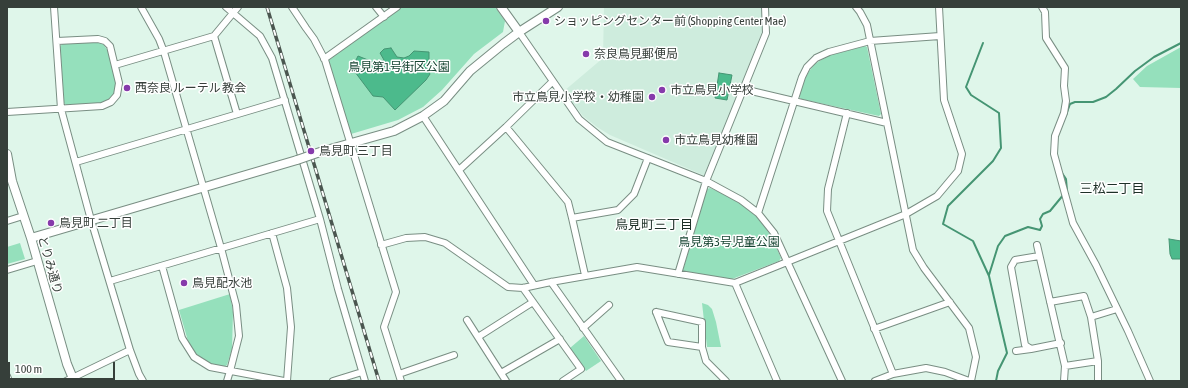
<!DOCTYPE html>
<html>
<head>
<meta charset="utf-8">
<style>
	body { margin:0 }
	#map { position:relative; width:1188px; height:388px; overflow:hidden; background:#dff6ea; font-family:"Asap Condensed",sans-serif }
	canvas { display:block }
	.frame { position:absolute; inset:0; border:8px solid #363f3a; pointer-events:none }
	.scale { position:absolute; left:8px; top:362px; width:107px; height:18px; box-sizing:border-box; border:2px solid #363f3a; border-top:0; padding-left:5px; font-size:12px; line-height:14px; white-space:nowrap; color:#363f3a; -webkit-text-stroke:3px #fff; paint-order:stroke }
</style>
</head>
<body>
<div id="map">
<canvas width="1188" height="388"></canvas>
<div class="frame"></div>
<div class="scale">100 m</div>
</div>
<script>
const g = document.querySelector('canvas').getContext('2d');
g.lineJoin = 'round';
function fillPath(path, color) { g.fillStyle = color; g.fill(path, 'evenodd'); }
const poly = rows => new Path2D(rows.map(r => 'M' + r).join(''));
function trace(path, color, width, dash) { g.strokeStyle = color; g.lineWidth = width; g.lineCap = dash ? 'butt' : 'round'; g.setLineDash(dash || []); g.stroke(path); }
function write(font, color, halo, rows, align = 'center') {
  g.font = font + ' "Asap Condensed","Noto Sans JP",sans-serif'; g.lineWidth = 3; g.setLineDash([]); g.textBaseline = 'middle'; g.strokeStyle = halo; g.fillStyle = color; for (const [text, x, y, turn = 0] of rows) {
    g.save(); g.translate(x, y); g.rotate((+turn || 0) * Math.PI / 180); g.textAlign = isNaN(turn) ? turn : align; if (halo) g.strokeText(text, 0, 0); g.fillText(text, 0, 0); g.restore();
  }
}
fillPath(poly([
	[604,7,762,7,763,18,762,32,706,174,703,175,610,135,597,127,583,116,564,91,603,58]
]), '#ceecdd');
fillPath(poly([
	[400,7,495,7,505,21,503,32,474,54,442,90,423,107,398,120,351,134,328,63,329,60],
	[98,42,103,44,108,51,116,83,116,89,114,94,111,98,101,103,66,105,64,103,60,47,62,44],
	[865,46,867,47,881,114,879,116,801,99,799,96,804,80,810,70,815,64,821,60,830,55],
	[1181,47,1181,88,1140,87,1133,79,1147,66],
	[710,188,733,198,756,216,765,227,772,238,781,258,779,261,732,279,684,272,683,270,707,189],
	[20,243,25,259,7,264,7,247],
	[230,294,233,312,232,349,227,365,224,367,211,364,203,359,194,352,188,341,179,310],
	[702,303,708,305,712,309,716,322,721,347,707,347],
	[584,336,601,361,586,371,570,348]
]), '#95e0bc');
const water = poly([
	[391,48,397,57,404,58,409,56,414,51,429,52,429,61,426,67,430,74,426,80,395,110,383,97,373,96,352,68,358,56,378,64,384,60,380,53,384,49,391,48],
	[719,73,732,75,727,100,715,98,719,73],
	[1169,239,1181,241,1181,259,1172,259,1170,254,1169,239]
]);
fillPath(water, '#4cba8c');
trace(water, '#459573', 1);
trace(poly([
	[983,43,966,87,971,95,999,113,1001,148,993,161,948,206,943,224,973,241,989,276,1007,353,998,371,996,381],
	[1066,115,1070,104,1075,102,1093,102,1106,97,1116,89,1135,71,1154,57,1181,43],
	[1062,173,1066,179,1067,191],
	[989,275,998,246,1005,236,1028,227,1040,230,1042,226,1040,219,1043,214,1050,211,1064,194]
]), '#459573', 2);
const minor = poly([
	[54,7,61,109,91,220,130,350,139,374,143,381],
	[141,7,159,39,164,52,221,248,236,305,239,336,230,371,227,381],
	[226,7,260,36,272,58,320,219,338,289,365,381],
	[292,7,306,28,314,39,325,60,396,292,384,327,401,381],
	[376,7,384,17],
	[856,7,860,12,867,25,913,250,924,268,969,328,976,357,971,381],
	[1042,7,1045,12,1046,38,1065,68,1064,86,1066,101,1064,113,1055,136,1054,154,1073,223,1096,265,1128,331,1150,381],
	[519,32,579,119,607,142,706,181,741,200,758,213,774,233,842,381],
	[214,36,237,114],
	[324,59,397,7],
	[115,65,214,36,238,7],
	[743,89,887,123],
	[7,112,102,106,111,102,117,95,119,83,110,46,105,41,98,39,57,41],
	[847,113,828,189,827,211,893,374],
	[423,116,534,285],
	[506,127,568,202,572,218,585,275],
	[76,162,285,100],
	[459,170,506,127,552,82],
	[758,213,802,77,807,67,816,58,829,52,870,41,940,36],
	[572,218,618,210,634,194,648,158],
	[7,221,23,216],
	[272,233,287,288,291,327,287,381],
	[381,245,406,238,425,237,445,243,508,287,523,288,551,282,637,267,735,283,906,214,937,196,958,171,962,154,944,100,939,7],
	[1037,245,1065,366,1064,381],
	[1039,256,1015,260,1011,267,1025,345,1031,349,1061,343],
	[162,266,182,338,194,357,210,367,284,381],
	[7,270,37,261],
	[678,274,706,181,766,33,765,7],
	[110,281,320,219],
	[551,282,621,381],
	[735,283,777,381],
	[523,288,581,369,563,381],
	[1050,302,1084,296,1091,317,1098,361,1098,381],
	[656,312,702,322,702,347,706,361,726,381],
	[656,312,668,342,702,347],
	[1091,317,1117,309],
	[467,320,506,381],
	[583,328,609,305],
	[874,329,950,302],
	[478,337,533,302],
	[1016,351,1031,349],
	[1065,366,1098,361],
	[501,373,560,339],
	[399,374,454,355],
	[7,376,9,381],
	[66,381,130,350],
	[333,381,362,372],
	[875,381,893,374,926,368,945,372,969,381]
]);
const tertiary = poly([
	[501,7,519,32],
	[323,151,394,131,423,116,444,101,470,71,503,44,519,32,558,7],
	[7,154,12,181,31,238,67,364,74,381],
	[31,238,297,160]
]);
trace(minor, '#798e83', 8);
trace(tertiary, '#798e83', 10);
trace(minor, '#fff', 6);
trace(tertiary, '#fff', 8);
const rail = poly([
	[267,7,379,381]
]);
trace(rail, '#4b5650', 3.5);
trace(rail, '#fff', 2, [6]);
const tertiaryBridge = poly([
	[297,160,323,151]
]);
trace(tertiaryBridge, '#798e83', 10, []);
trace(tertiaryBridge, '#fff', 8);
for (const [x, y, r, color] of [
	[546,21,4,"#863aab"],
	[586,54,4,"#863aab"],
	[127,88,4,"#863aab"],
	[662,90,4,"#863aab"],
	[652,97,4,"#863aab"],
	[666,140,4,"#863aab"],
	[311,151,4,"#863aab"],
	[51,223,4,"#863aab"],
	[184,283,4,"#863aab"]
]) { const dot = new Path2D(); dot.arc(x, y, r, 0, 2 * Math.PI); g.fillStyle = color; g.fill(dot); trace(dot, '#fff', 1.5); }
write('12px', '#363f3a', '#fff', [
	["ショッピングセンター前 (Shopping Center Mae)",554,21],
	["奈良鳥見郵便局",594,54],
	["西奈良 ルーテル 教会",135,88],
	["市立鳥見小学校",670,90],
	["市立鳥見小学校・幼稚園",644,97,"right"],
	["市立鳥見幼稚園",674,140],
	["鳥見町 三丁目",319,151],
	["鳥見町 二丁目",59,223],
	["鳥見配水池",192,283]
], 'left');
write('12px', '#144330', '#fff', [
	["鳥見第1号街区公園",399,67],
	["鳥見第3号児童公園",729,242]
]);
write('12px', '#363f3a', '#fff', [
	["とりみ通り",50,265,74]
]);
write('13px', '#1d3027', '#fff', [
	["三松二丁目",1112,189],
	["鳥見町三丁目",654,225]
]);
</script>
</body>
</html>
